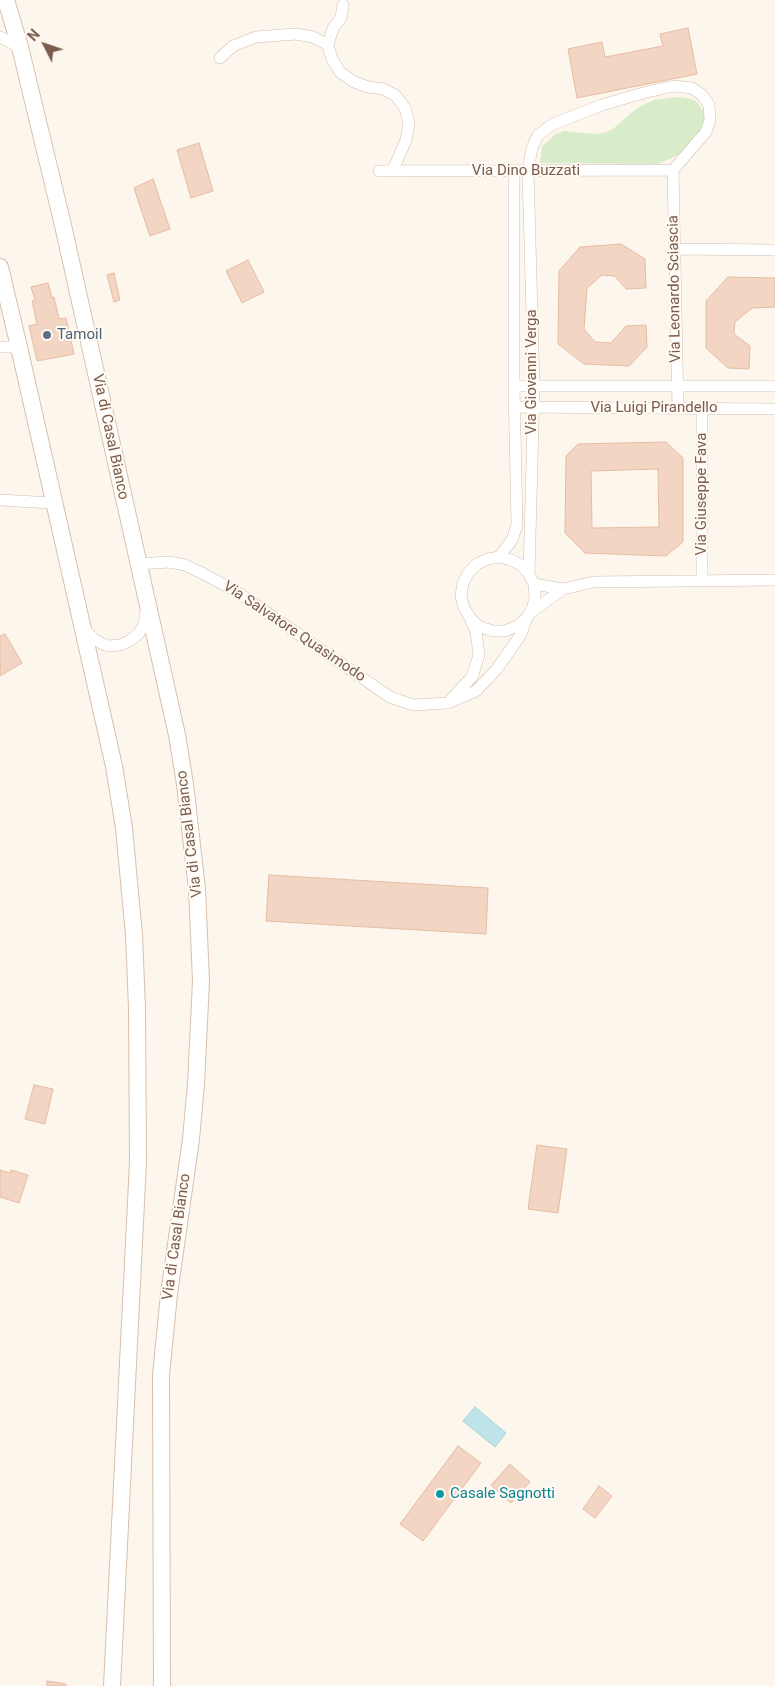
<!DOCTYPE html>
<html>
<head>
<meta charset="utf-8">
<style>
	body { margin:0 }
	#map { position:relative; width:775px; height:1686px; overflow:hidden; background:#fdf6ec; font-family:Roboto,sans-serif }
	canvas { display:block }
	.north { position:absolute; left:20px; top:20px; width:50px; height:50px; -webkit-text-stroke:4px #fffaf3; paint-order:stroke; rotate:311deg; font-size:14px; font-weight:700; line-height:20px; text-align:center; color:#7a5c4d }
	.north::after { content:''; display:block; margin:auto; width:18px; height:22px; background:#7a5c4d; clip-path:polygon(50% 0,100% 100%,50% 72%,0 100%) }
</style>
</head>
<body>
<div id="map">
<canvas width="775" height="1686"></canvas>
<div class="north">N</div>
</div>
<script>
const g = document.querySelector('canvas').getContext('2d');
g.lineJoin = 'round';
function fillPath(path, color) { g.fillStyle = color; g.fill(path, 'evenodd'); }
const poly = rows => new Path2D(rows.map(r => 'M' + r).join(''));
function trace(path, color, width, dash) { g.strokeStyle = color; g.lineWidth = width; g.lineCap = dash ? 'butt' : 'round'; g.setLineDash(dash || []); g.stroke(path); }
function write(font, color, halo, rows, align = 'center') {
  g.font = font + ' Roboto,sans-serif'; g.lineWidth = 4; g.setLineDash([]); g.textBaseline = 'middle'; g.strokeStyle = halo; g.fillStyle = color; for (const [text, x, y, turn = 0] of rows) {
    g.save(); g.translate(x, y); g.rotate((+turn || 0) * Math.PI / 180); g.textAlign = isNaN(turn) ? turn : align; if (halo) g.strokeText(text, 0, 0); g.fillText(text, 0, 0); g.restore();
  }
}
fillPath(poly([
	[678,97,687,98,696,101,705,113,704,120,702,130,688,147,679,154,670,159,657,164,540,163,542,146,556,134,564,131,595,134,604,133,613,129,632,112,641,106,654,100]
]), '#d8ecc9');
const water = poly([
	[475,1407,506,1433,495,1447,463,1421,475,1407]
]);
fillPath(water, '#bfe3e8');
trace(water, '#a5d3da', 1);
const building = poly([
	[688,28,697,74,577,98,568,49,602,42,605,57,663,46,660,34,688,28],
	[199,143,213,191,191,198,177,150,199,143],
	[153,179,170,229,150,236,134,188,153,179],
	[621,244,645,259,646,288,626,289,615,276,602,275,587,288,584,329,595,342,611,343,626,326,646,325,647,347,629,366,584,364,558,344,559,271,580,247,621,244],
	[248,260,264,292,242,303,226,271,248,260],
	[114,273,120,300,114,302,107,275,114,273],
	[728,277,775,278,775,307,752,308,735,322,734,334,750,346,749,369,728,368,706,348,706,301,728,277],
	[48,283,52,298,54,297,59,319,66,318,74,354,37,361,29,326,37,324,32,301,35,300,31,287,48,283],
	[666,442,683,458,683,542,666,556,585,553,565,533,566,456,578,444,666,442],
	[658,469,659,527,592,528,591,471,658,469],
	[5,634,22,663,0,676,0,636,5,634],
	[269,875,488,888,486,934,266,921,269,875],
	[34,1085,53,1089,45,1124,25,1119,34,1085],
	[537,1145,567,1149,558,1213,528,1209,537,1145],
	[0,1170,10,1173,11,1170,28,1175,19,1203,0,1197,0,1170],
	[458,1446,481,1463,423,1541,400,1524,458,1446],
	[510,1464,530,1482,511,1503,491,1485,510,1464],
	[599,1486,612,1496,595,1518,583,1509,599,1486],
	[47,1681,66,1684,66,1686,47,1686,47,1681]
]);
fillPath(building, '#f3d5c3');
trace(building, '#e6bba3', 1);
const minor = poly([
	[343,5,341,18,333,28,328,45,332,59,340,72,354,82,368,87,384,89,396,96,405,108,409,123,406,140,393,170],
	[0,37,20,47],
	[220,58,233,46,256,37,296,34,313,37,328,45],
	[673,170,678,408],
	[379,171,673,170],
	[675,249,775,250],
	[0,347,19,347],
	[514,386,775,386],
	[516,407,775,409],
	[702,408,702,580],
	[0,500,53,503],
	[499,557,512,540,517,525,514,386,514,171],
	[138,564,169,562,185,565,202,573,237,592,390,697,413,705,448,703,476,691,496,670,520,636,527,618],
	[529,574,521,565,511,560,499,557,488,559,477,564,469,572,463,583,461,596,464,608,471,619,480,627,493,631,505,631,517,626,527,618,533,607,535,596,534,584,529,574,534,387,528,171,532,148,538,135,553,124,602,105,643,93,674,86,692,88,702,95,709,105,710,120,706,132,673,170],
	[534,584,563,589,594,582,775,580],
	[530,613,563,589],
	[83,628,94,639,103,644,108,646,120,645,131,640,139,633,144,625,146,611],
	[451,699,472,677,479,655,476,632,471,621]
]);
const secondary = poly([
	[6,0,20,47,62,221,177,735,185,784,197,889,201,981,196,1084,191,1139,169,1294,161,1375,162,1686],
	[0,267,19,347,114,766,124,828,134,935,137,1008,138,1162,112,1686]
]);
trace(minor, '#d1beb0', 12);
trace(secondary, '#d6c0b0', 18);
trace(minor, '#fff', 11);
trace(secondary, '#fff', 16);
for (const [x, y, r, color] of [
	[47,335,5,"#5c6f8a"],
	[440,1494,5,"#0f9aa8"]
]) { const dot = new Path2D(); dot.arc(x, y, r, 0, 2 * Math.PI); g.fillStyle = color; g.fill(dot); trace(dot, '#fffaf3', 2); }
write('15px', '#7a5c4d', '#fffaf3', [
	["Via Dino Buzzati",526,171],
	["Via Leonardo Sciascia",675,289,-91],
	["Via Giovanni Verga",532,372,-90],
	["Via Luigi Pirandello",654,408],
	["Via di Casal Bianco",110,437,78],
	["Via Giuseppe Fava",702,494,-90],
	["Via Salvatore Quasimodo",294,632,34],
	["Via di Casal Bianco",190,834,-97],
	["Via di Casal Bianco",177,1237,-82]
]);
write('15px', '#4e5e75', '#fffaf3', [
	["Tamoil",57,335]
], 'left');
write('15px', '#0d838f', '#fffaf3', [
	["Casale Sagnotti",450,1494]
], 'left');
</script>
</body>
</html>
